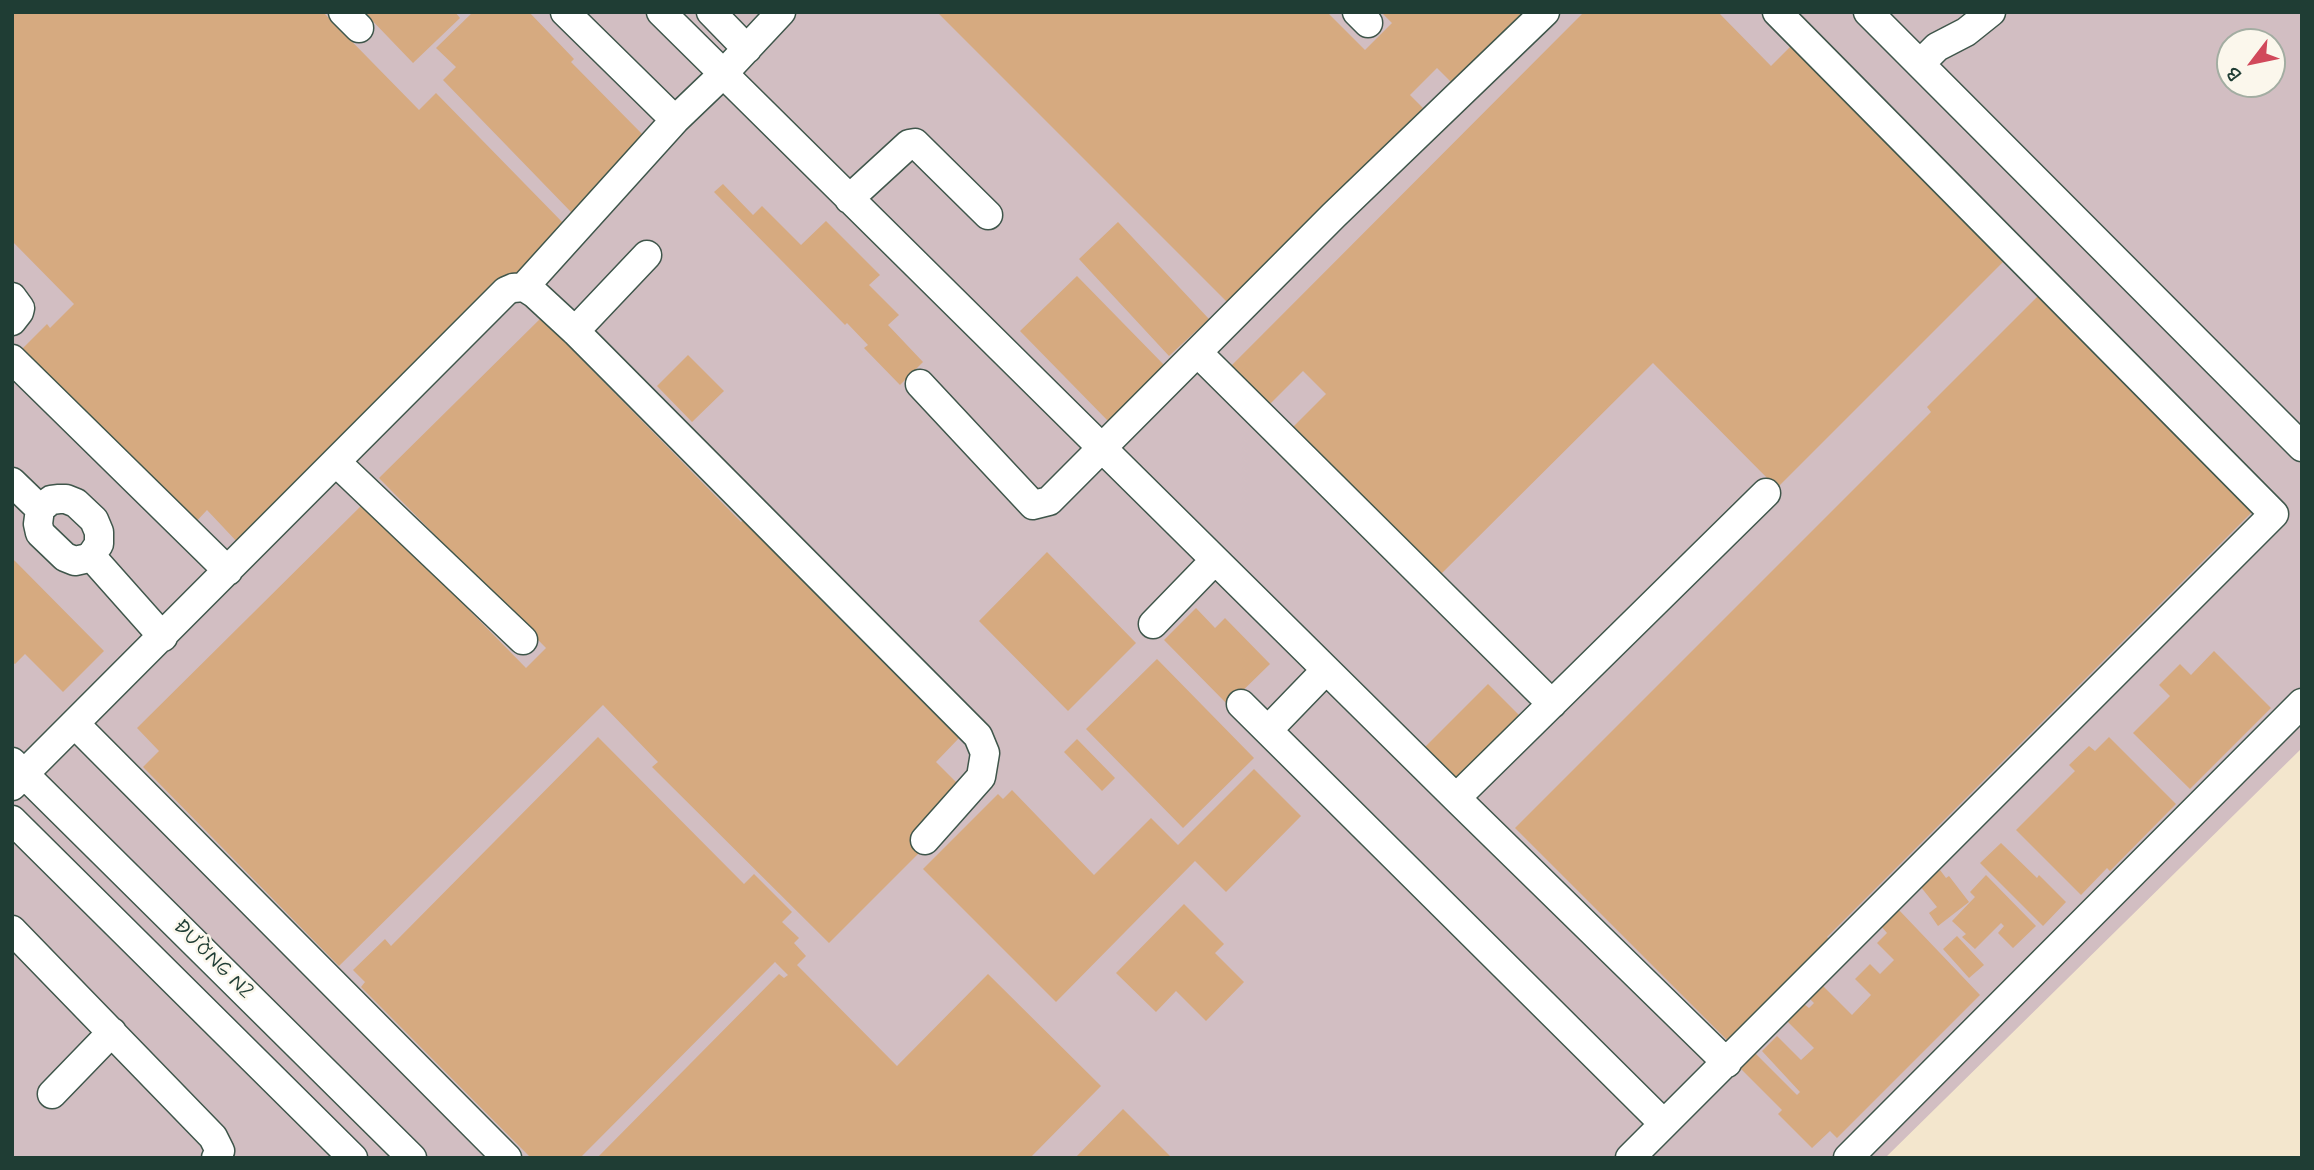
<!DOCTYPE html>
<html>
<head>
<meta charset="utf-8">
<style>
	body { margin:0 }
	#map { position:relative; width:2314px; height:1170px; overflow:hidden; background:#f3e6cd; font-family:Mynerve,sans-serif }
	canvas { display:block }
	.frame { position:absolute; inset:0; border:14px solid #1f3d34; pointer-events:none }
	.north { position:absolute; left:2216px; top:28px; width:70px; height:70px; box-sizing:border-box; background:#fbf7ec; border:2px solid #a3ada2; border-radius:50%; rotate:238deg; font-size:19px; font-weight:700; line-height:28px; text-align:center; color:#1f3d34 }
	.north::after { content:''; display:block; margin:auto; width:24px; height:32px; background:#d1495b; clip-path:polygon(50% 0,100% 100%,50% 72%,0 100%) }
</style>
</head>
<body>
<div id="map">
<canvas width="2314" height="1170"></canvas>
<div class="frame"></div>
<div class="north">B</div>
</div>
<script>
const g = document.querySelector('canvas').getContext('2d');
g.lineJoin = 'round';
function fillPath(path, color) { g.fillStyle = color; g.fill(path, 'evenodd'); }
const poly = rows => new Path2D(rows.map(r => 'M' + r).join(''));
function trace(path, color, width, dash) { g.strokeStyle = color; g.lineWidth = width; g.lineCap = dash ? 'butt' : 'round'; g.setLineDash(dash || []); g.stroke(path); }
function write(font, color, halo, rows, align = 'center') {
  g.font = font + ' Mynerve,sans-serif'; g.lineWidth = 5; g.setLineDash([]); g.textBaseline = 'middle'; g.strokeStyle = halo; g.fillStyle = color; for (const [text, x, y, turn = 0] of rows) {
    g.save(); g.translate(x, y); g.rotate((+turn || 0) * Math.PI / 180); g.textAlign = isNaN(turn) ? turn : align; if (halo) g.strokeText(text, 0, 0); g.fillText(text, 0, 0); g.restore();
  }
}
fillPath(poly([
	[12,12,2302,12,2302,748,1885,1158,12,1158],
	[2230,42,2272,42,2272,84,2230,84]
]), '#d2bec2');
fillPath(poly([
	[12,12,323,12,419,110,436,93,567,227,240,545,207,510,193,525,21,350,47,324,50,328,74,304,12,241],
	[364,12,455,12,460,18,413,63],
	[473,12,529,12,574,59,571,62,645,137,572,213,443,80,456,67,436,48],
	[937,12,1327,12,1365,50,1392,23,1381,12,1543,12,1458,89,1437,68,1410,95,1423,108,1229,304],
	[1584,12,1718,12,1771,66,1791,46,2004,261,1777,488,1653,363,1438,577,1291,429,1326,394,1303,371,1268,406,1230,367],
	[723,184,753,215,762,206,801,245,826,221,880,275,869,285,899,315,888,325,923,362,900,385,864,348,868,345,847,323,845,325,714,192],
	[1118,222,1209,319,1169,356,1079,259],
	[1077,276,1166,367,1109,422,1020,331],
	[2039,295,2253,511,1827,937,1830,940,1728,1041,1515,828,1931,412,1927,407],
	[541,318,741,522,746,518,824,597,821,600,959,738,936,762,965,791,921,851,829,943,652,767,658,762,603,705,339,966,143,767,159,751,137,728,364,503,526,668,546,648,379,478],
	[688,355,724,391,692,422,657,386],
	[1047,552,1136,643,1068,711,979,621],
	[12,558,104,651,63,692,25,654,15,664,12,662],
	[1196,608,1215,628,1225,618,1270,664,1228,705,1164,640],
	[2214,651,2271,708,2190,789,2133,733,2170,696,2159,685,2180,664,2191,675],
	[1157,659,1254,758,1183,828,1086,729],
	[1488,684,1519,715,1456,778,1425,747],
	[598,737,744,884,754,874,792,912,782,922,799,938,794,943,806,956,797,965,897,1066,988,974,1101,1086,1030,1158,597,1158,779,974,784,978,788,975,775,962,580,1158,531,1158,361,987,365,982,353,970,385,939,391,946],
	[2109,737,2176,804,2110,871,2107,868,2081,895,2016,830,2075,771,2069,765,2089,746,2095,751],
	[1077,739,1115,778,1102,791,1064,752],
	[1254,769,1301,816,1226,892,1195,861,1056,1002,923,869,998,794,1003,799,1012,790,1094,875,1151,818,1178,845],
	[2001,843,2037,878,2039,875,2066,902,2043,926,1980,863],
	[1940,870,1946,878,1949,876,1969,902,1938,926,1929,913,1937,907,1920,886],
	[1986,875,2036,926,2013,948,1998,933,2004,926,2001,923,1975,949,1962,937,1966,934,1952,921,1975,897,1970,892],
	[1184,904,1224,944,1215,953,1244,982,1206,1021,1176,991,1156,1012,1116,973],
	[1898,909,1980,995,1837,1138,1830,1131,1812,1148,1778,1114,1782,1110,1738,1066,1753,1051,1797,1095,1800,1092,1762,1051,1777,1036,1801,1060,1814,1048,1787,1021,1804,1004,1809,1008,1814,1003,1808,997,1821,984,1852,1015,1871,995,1855,979,1870,964,1880,974,1894,960,1877,943,1887,933,1881,926],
	[1957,936,1984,965,1969,978,1943,949],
	[1123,1109,1172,1158,1075,1158]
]), '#d6aa80');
const minor = poly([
	[343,12,359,28],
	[565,12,675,120],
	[661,12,1456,798,1727,1063],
	[711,12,747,49],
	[1357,12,1368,23],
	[1868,12,2302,447],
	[1920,64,1937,47,1966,32,1991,12],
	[849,199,909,144,915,143,988,215],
	[524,287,675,120,723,74,781,12],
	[12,297,20,308,19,312,12,321],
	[575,331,647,255],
	[1198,353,1552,704],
	[12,359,228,571],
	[920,384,1033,505,1049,501,1334,215,1545,12],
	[336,462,523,640],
	[12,482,40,509],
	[59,499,66,499,76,503,94,520,99,532,99,544,91,556,84,559,75,561,65,557,40,533,38,524,40,509,51,500,59,499],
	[91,556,163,637],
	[1153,624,1215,560],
	[1241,704,1664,1124],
	[75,724,507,1158],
	[1268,730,1326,670],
	[12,762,412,1158],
	[12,786,506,291,513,288,524,287,535,294,575,331,978,736,985,753,981,777,925,840],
	[1456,798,1766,493],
	[12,820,353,1158],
	[12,930,213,1137,220,1151,216,1158],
	[52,1094,112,1032],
	[1630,1158,2274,514,1777,12],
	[1848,1158,2302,703]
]);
trace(minor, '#3f564b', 31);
trace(minor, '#fff', 28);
write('21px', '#1f3d34', '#fbf7ec', [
	["ĐƯỜNG N2",212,960,45]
]);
</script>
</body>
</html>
